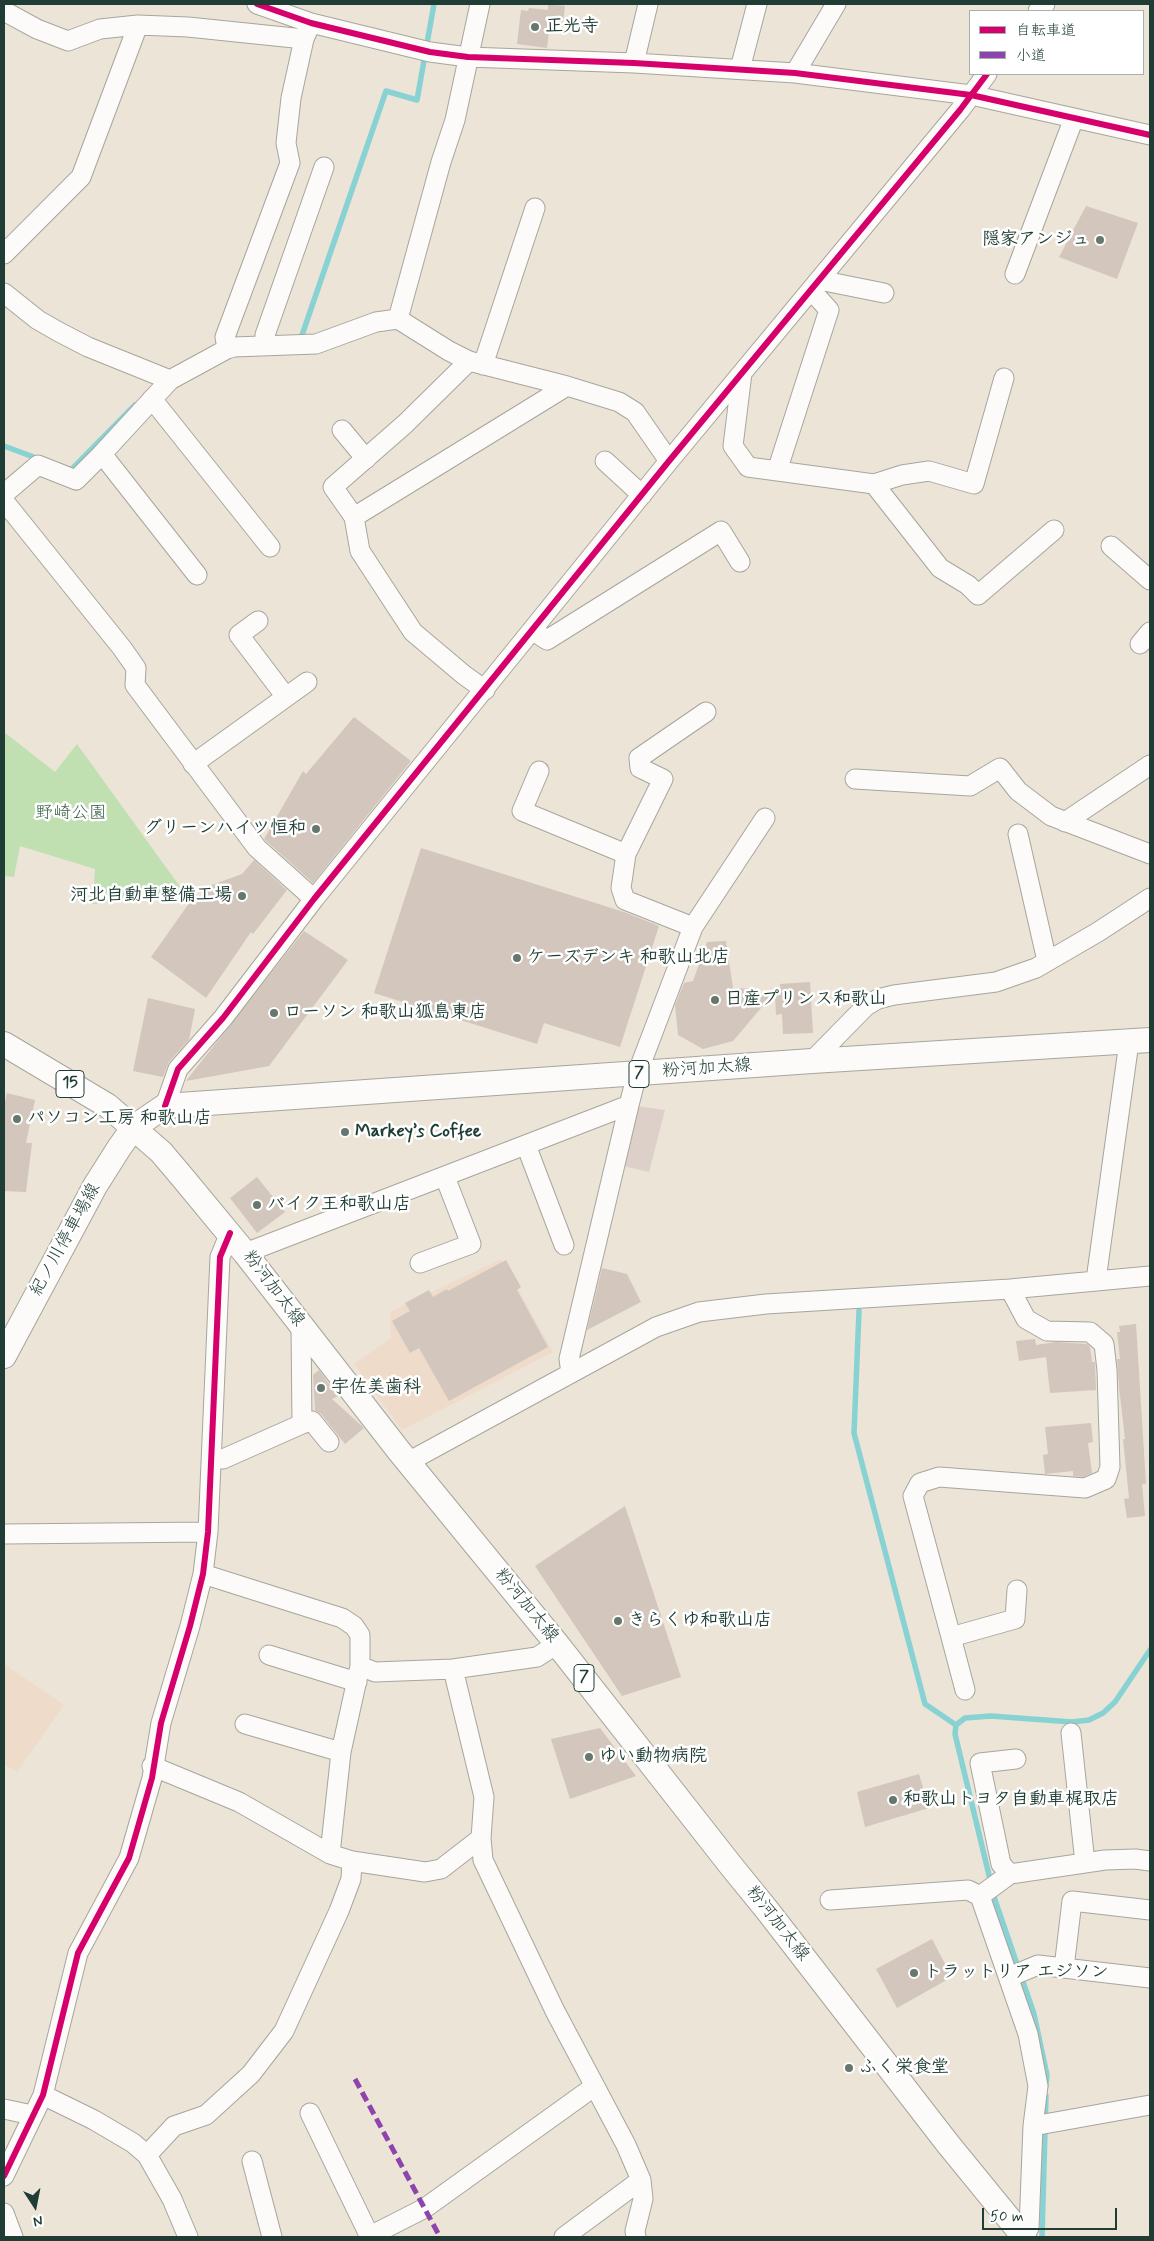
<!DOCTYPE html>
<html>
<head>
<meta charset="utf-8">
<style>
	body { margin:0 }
	#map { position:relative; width:1154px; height:2241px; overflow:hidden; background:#ebe4d7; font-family:Mynerve,"Klee One",sans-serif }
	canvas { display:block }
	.frame { position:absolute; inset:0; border:5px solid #1f3d34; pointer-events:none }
	.legend { position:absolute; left:969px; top:10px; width:175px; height:65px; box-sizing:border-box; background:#fff; border:1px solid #a5b1ae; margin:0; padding:6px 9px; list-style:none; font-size:15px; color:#1f3d34 }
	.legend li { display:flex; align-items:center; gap:10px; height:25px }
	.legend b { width:25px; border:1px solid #a5b1ae }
	.north { position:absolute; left:10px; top:2181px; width:50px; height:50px; -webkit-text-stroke:4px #fff; paint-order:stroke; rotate:169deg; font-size:14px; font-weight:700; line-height:20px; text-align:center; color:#1f3d34 }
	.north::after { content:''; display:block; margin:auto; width:18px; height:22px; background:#1f3d34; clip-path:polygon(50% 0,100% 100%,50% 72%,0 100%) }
	.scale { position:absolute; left:982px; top:2208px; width:135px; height:22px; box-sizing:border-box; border:2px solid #1f3d34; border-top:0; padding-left:6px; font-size:15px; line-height:18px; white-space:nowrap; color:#1f3d34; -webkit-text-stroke:4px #fff; paint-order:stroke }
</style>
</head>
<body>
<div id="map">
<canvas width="1154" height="2241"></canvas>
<div class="frame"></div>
<ul class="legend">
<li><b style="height:6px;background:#d6006c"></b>自転車道</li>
<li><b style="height:6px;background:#8e44ad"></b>小道</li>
</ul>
<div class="north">N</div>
<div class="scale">50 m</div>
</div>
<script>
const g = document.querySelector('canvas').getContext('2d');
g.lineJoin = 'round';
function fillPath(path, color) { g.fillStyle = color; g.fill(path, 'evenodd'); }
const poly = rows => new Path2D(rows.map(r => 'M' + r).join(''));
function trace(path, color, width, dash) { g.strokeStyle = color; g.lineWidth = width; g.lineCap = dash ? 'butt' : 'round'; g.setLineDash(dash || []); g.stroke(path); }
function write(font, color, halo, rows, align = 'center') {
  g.font = font + ' Mynerve,"Klee One",sans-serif'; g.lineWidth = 5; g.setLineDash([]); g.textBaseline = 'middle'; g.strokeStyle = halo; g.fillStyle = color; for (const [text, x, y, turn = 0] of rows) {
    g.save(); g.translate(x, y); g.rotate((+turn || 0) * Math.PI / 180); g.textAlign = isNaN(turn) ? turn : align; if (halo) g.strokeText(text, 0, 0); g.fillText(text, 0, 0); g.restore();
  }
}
fillPath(poly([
	[501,1259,553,1352,402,1430,354,1364,391,1338,390,1312],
	[4,1664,64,1705,17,1772,4,1764]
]), '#efdbca');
fillPath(poly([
	[636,1106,665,1110,649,1172,623,1166]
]), '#dcd0c8');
fillPath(poly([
	[4,732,55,772,77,744,186,895,93,904,95,869,20,846,14,877,4,876]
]), '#c0e0b1');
trace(poly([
	[297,338,301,338,386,91,417,100,434,4],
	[4,446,39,459],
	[67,469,71,470,135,405],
	[859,1311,854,1433,925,1704,956,1725],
	[1046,2086,1047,2075,1034,2014,995,1900,955,1734,956,1725,965,1718,991,1716,1072,1722,1089,1720,1103,1713,1115,1702,1150,1650],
	[1042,2237,1046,2096]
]), '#88d2d4', 5.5);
fillPath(poly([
	[548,4,565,6,562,33,549,31,547,48,517,44,521,10,528,11,529,8,548,10],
	[1086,206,1138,223,1117,279,1059,257],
	[354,717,411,761,313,883,264,839,303,771,306,774],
	[421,848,627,913,659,926,620,1047,544,1023,537,1044,374,993],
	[254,860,287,890,253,934,251,932,206,998,151,957,190,902,195,905,209,886,242,874],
	[304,931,348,960,269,1066,186,1081],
	[726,941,733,988,754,989,755,995,772,995,733,1041,703,1049,678,1035,675,1005,684,983,693,981,707,942],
	[810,982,813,1033,783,1034,782,1014,776,1015,775,995,781,995,780,984],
	[148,998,195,1009,189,1040,169,1062,163,1077,133,1071],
	[7,1093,35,1100,26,1143,32,1143,26,1192,4,1191,4,1106],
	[257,1177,285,1212,257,1233,230,1198],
	[506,1260,521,1287,517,1290,548,1347,449,1401,419,1348,410,1353,392,1321,410,1311,405,1303,429,1290,433,1297,447,1289,448,1291],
	[602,1268,627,1274,641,1302,587,1330],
	[1136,1324,1146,1484,1142,1484,1145,1516,1127,1518,1124,1499,1129,1498,1123,1439,1125,1439,1119,1387,1117,1359,1120,1359,1117,1332,1120,1332,1119,1326],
	[1035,1339,1036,1345,1056,1342,1087,1344,1090,1347,1092,1362,1095,1362,1096,1390,1050,1393,1046,1357,1019,1361,1016,1341],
	[319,1370,338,1396,332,1399,364,1428,345,1444,321,1414,315,1410,313,1375],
	[1091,1423,1093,1442,1088,1443,1092,1473,1083,1477,1073,1476,1073,1471,1045,1474,1043,1455,1048,1454,1045,1427],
	[625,1506,681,1677,622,1696,535,1566],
	[600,1728,636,1776,570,1799,551,1739],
	[919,1774,929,1808,865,1827,857,1792],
	[932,1939,952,1977,897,2008,876,1969]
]), '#d3c6bd');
const minor = poly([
	[257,4,311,23,430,52,468,57,634,63,795,73,971,95,1150,135],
	[4,11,37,29,68,41,100,29,138,25,188,27,304,39],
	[1038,11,1045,4],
	[634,63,648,4],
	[740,69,757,4],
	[795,73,836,4],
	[4,254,81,177,138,25],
	[1015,274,1074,118],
	[819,280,884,293],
	[4,293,38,320,59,332,88,347,170,380],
	[398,319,449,351,469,361,567,386],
	[265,345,265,335,324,167],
	[227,349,225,337,290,163,286,143,291,98,304,39,311,23],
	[483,365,535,208],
	[742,373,733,446,748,467,874,484,940,568,968,585,978,595,1054,530],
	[152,399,270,547],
	[342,430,366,459],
	[102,454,197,575],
	[605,461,642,495],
	[777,471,829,310,811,290],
	[874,484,902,475,929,471,974,484,1004,378],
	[4,494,38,465,76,480,100,456,170,380,227,349,234,347,316,344,376,322,398,319,441,162,455,120,480,4],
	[4,501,122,648,136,668,135,685,257,848,314,899],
	[354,517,333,487,405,424,469,361],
	[1111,546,1150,580],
	[258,621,239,635,286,697],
	[533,631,547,640,721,531,740,562],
	[1140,644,1150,632],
	[485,690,464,675,413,632,360,551,354,517,567,386,619,402,635,412,669,461],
	[193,764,307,682],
	[539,771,522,811,626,854],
	[855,779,970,786,1000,768,1018,791,1051,816,1150,854],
	[1065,822,1150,765],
	[1018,834,1047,961],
	[693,927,625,900,621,888,626,854,663,779,640,768,639,758,706,712],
	[812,1061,866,1006,878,999,894,995,996,982,1036,968,1098,932,1150,898],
	[165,1106,178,1069,223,1018,314,899,669,461,960,110,987,74],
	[526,1145,564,1245],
	[245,1253,629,1105,637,1074,693,927,765,818],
	[420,1263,471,1244,445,1177],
	[1096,1280,1129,1042],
	[1010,1289,1026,1319,1047,1331,1090,1332,1104,1344,1107,1370,1110,1467,1106,1479,1085,1488,939,1477,920,1483,913,1496,951,1637,1015,1619,1017,1590],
	[571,1373,569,1359,629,1105],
	[302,1424,312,1421,329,1442],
	[212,1458,223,1459,302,1424,301,1326],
	[408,1462,656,1327,699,1312,766,1304,1010,1289,1150,1276],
	[4,1534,208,1532],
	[203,1574,342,1618,354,1626,360,1635,360,1666,375,1672,453,1669,537,1657,557,1644],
	[951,1637,965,1690],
	[269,1655,357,1682],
	[453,1669,484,1797,481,1838,483,1860,555,2011,626,2145,641,2180,643,2199,635,2231,636,2237],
	[245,1724,341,1752],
	[1071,1733,1085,1863],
	[152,1766,239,1802,330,1854,352,1861,425,1872,441,1869,481,1838],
	[330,1854,341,1752,360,1666],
	[1010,1874,1001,1864,980,1763,1016,1759],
	[980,1896,1010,1874,1105,1860,1135,1859,1150,1861],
	[830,1900,968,1890,980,1896,1028,2034,1038,2086,1033,2126,1029,2228,1023,2236],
	[1064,1968,1072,1901,1150,1910],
	[1009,1977,1038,1965,1150,1978],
	[43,2095,94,2120,133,2143,147,2155,172,2199,188,2237],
	[4,2109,32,2115],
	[310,2113,370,2237],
	[1033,2126,1150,2105],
	[147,2155,174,2126,206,2115,251,2074,284,2031,339,1911,351,1879,352,1861],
	[252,2161,272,2237],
	[4,2176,43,2095,78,1953,129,1858,152,1778,161,1723,190,1626,203,1574,208,1532,220,1257,230,1233],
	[4,2213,13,2237],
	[368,2237,425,2208,595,2086],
	[564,2237,641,2180]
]);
const major = poly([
	[4,1044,108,1106,161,1152,183,1178,245,1253,399,1451,557,1644,732,1867,767,1910,948,2144,1024,2237],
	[4,1356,95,1186,119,1148,134,1127,165,1106,812,1061,1150,1040]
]);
trace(minor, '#a6a69d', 21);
trace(major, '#a6a69d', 26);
trace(minor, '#fcfbf9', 19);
trace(major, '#fcfbf9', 24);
trace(poly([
	[355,2079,440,2237]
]), '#8e44ad', 5, [10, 5]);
trace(poly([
	[257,4,311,23,430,52,468,57,634,63,795,73,971,95,1150,135],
	[165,1106,178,1069,223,1018,314,899,669,461,960,110,987,74],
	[4,2176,43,2095,78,1953,129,1858,152,1778,161,1723,190,1626,203,1574,208,1532,220,1257,230,1233]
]), '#d6006c', 6);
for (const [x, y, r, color] of [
	[535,27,5,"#66776d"],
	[1100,240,5,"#66776d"],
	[316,829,5,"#66776d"],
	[242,896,5,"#66776d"],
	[517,958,5,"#66776d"],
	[715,1000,5,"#66776d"],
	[274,1013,5,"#66776d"],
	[17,1119,5,"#66776d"],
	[345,1132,5,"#66776d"],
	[257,1205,5,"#66776d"],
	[321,1388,5,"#66776d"],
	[618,1621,5,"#66776d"],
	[589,1757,5,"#66776d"],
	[893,1800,5,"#66776d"],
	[914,1973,5,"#66776d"],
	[849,2068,5,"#66776d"]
]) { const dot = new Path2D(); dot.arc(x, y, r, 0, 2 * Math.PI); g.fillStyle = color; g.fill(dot); trace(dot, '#fff', 2); }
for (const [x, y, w] of [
	[639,1074,20],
	[70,1084,28],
	[584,1678,20]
]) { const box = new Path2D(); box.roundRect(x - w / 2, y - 13.5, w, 27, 4); g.fillStyle = '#fff'; g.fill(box); trace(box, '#1f3d34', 1); }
write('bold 16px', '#1f3d34', null, [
	["7",639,1074],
	["15",70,1084],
	["7",584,1678]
]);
write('bold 18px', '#1f3d34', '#fff', [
	["正光寺",545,27],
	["隠家アンジュ",1090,240,"right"],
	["グリーンハイツ恒和",306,829,"right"],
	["河北自動車整備工場",232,896,"right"],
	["ケーズデンキ 和歌山北店",527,958],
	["日産プリンス和歌山",725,1000],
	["ローソン 和歌山狐島東店",284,1013],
	["パソコン工房 和歌山店",27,1119],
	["Markey’s Coffee",355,1132],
	["バイク王和歌山店",267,1205],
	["宇佐美歯科",331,1388],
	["きらくゆ和歌山店",628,1621],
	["ゆい動物病院",599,1757],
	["和歌山トヨタ自動車梶取店",903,1800],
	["トラットリア エジソン",924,1973],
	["ふく栄食堂",859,2068]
], 'left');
write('18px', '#3e654c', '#fff', [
	["野崎公園",71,814]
]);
write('18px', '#1f3d34', '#fff', [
	["粉河加太線",707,1069,-4],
	["紀ノ川停車場線",66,1240,-61],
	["粉河加太線",273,1289,53],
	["粉河加太線",526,1606,51],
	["粉河加太線",777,1924,52]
]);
</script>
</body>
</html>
